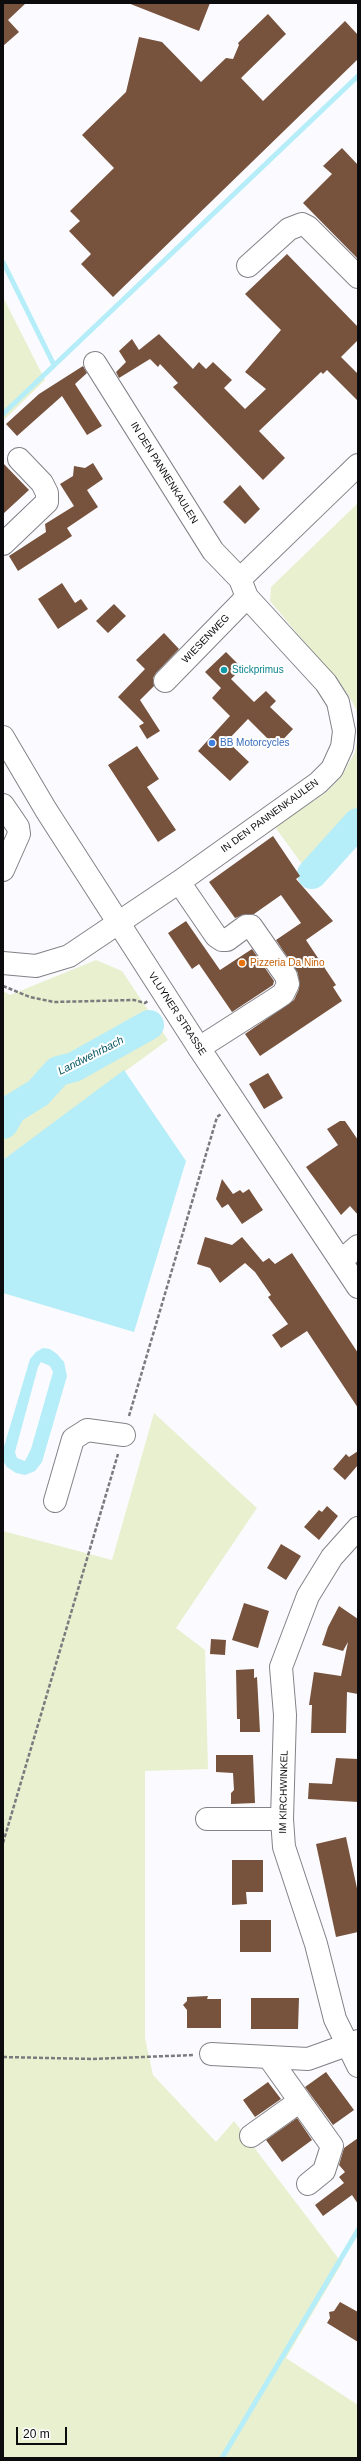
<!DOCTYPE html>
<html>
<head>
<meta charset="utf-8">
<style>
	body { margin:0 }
	#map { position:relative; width:361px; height:2461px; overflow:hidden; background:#fbfbff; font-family:Arial,sans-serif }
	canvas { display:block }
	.frame { position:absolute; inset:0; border:4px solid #0c0c0e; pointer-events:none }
	.scale { position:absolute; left:16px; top:2427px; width:51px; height:18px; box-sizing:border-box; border:2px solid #0c0c0e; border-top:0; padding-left:5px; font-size:12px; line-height:14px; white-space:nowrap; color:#0c0c0e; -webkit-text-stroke:3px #fff; paint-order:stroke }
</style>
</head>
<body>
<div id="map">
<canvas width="361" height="2461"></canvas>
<div class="frame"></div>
<div class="scale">20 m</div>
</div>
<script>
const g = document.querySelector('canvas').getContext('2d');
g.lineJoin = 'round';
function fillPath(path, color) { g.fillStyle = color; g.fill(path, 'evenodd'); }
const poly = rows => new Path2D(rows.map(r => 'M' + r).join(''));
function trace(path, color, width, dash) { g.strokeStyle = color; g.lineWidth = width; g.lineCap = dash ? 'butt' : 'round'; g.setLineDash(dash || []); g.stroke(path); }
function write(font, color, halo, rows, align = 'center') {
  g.font = font + ' Arial,sans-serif'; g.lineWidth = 4; g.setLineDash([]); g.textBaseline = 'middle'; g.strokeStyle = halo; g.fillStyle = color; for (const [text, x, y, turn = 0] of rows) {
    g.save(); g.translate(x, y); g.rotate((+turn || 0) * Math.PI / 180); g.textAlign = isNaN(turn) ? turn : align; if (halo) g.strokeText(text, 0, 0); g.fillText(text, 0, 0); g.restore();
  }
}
fillPath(poly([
	[3,297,45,380,3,421],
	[358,503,358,725,356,709,347,693,270,601,271,587],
	[358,736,358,834,315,882,275,827,325,793,341,777,355,752],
	[96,960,122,971,168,1040,3,1160,3,991,10,995],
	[154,1413,257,1508,176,1628,205,1650,208,1769,145,1771,145,2038,153,2075,216,2142,234,2121,342,2263,286,2358,358,2405,358,2458,3,2458,3,1531,112,1560]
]), '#e8f0d0');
fillPath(poly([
	[124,1070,186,1161,134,1332,3,1293,3,1160],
	[43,1348,50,1349,57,1354,64,1362,67,1376,42,1462,35,1471,25,1475,16,1473,7,1467,3,1461,3,1450,30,1359,36,1352],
	[41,1362,50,1366,53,1372,31,1449,25,1461,17,1458,15,1452,38,1367]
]), '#b5edf8');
trace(poly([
	[3,262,54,365],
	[3,414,358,76],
	[222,2458,358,2230]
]), '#b5edf8', 5);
trace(poly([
	[312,874,358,823],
	[3,1124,12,1109,38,1093,58,1071,74,1067,149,1025]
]), '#b5edf8', 30);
fillPath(poly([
	[3,3,26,3,8,20,19,32,3,46],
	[128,3,210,3,199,31],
	[268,14,286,34,241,78,263,101,345,21,358,35,358,59,113,297,81,264,91,254,69,231,80,221,70,211,114,168,82,135,126,92,139,37,162,42,201,82,226,58,233,59,239,45,238,43],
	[342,148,358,165,358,259,303,203,332,174,323,166],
	[287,254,358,327,358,340,341,357,358,374,358,401,327,370,323,374,321,372,259,431,285,458,263,480,173,387,178,383,160,364,158,367,150,359,119,378,116,372,126,362,119,351,132,339,139,350,159,334,193,369,199,362,206,369,213,362,232,380,224,388,245,409,266,389,245,372,281,330,245,294],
	[83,366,87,373,75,384,102,426,87,435,62,396,17,436,6,424,39,394],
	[3,463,29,490,3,514],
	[93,463,103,479,87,490,98,507,67,528,72,536,18,571,9,556,46,532,45,524,74,506,60,484,73,476,74,466,85,468],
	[240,485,260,509,245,524,223,502],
	[62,583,75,603,81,599,88,609,58,629,38,599],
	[114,604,126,616,108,633,96,621],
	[164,633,179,649,156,673,153,678,154,686,140,700,160,731,147,739,139,726,144,723,118,697,145,669,136,660],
	[226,652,242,668,231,679,254,702,266,691,276,701,270,707,293,729,276,747,248,719,227,741,249,762,230,781,198,751,230,716,212,698,221,688,205,672],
	[137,746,159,779,147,787,176,830,158,842,108,765],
	[273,836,300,876,296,879,333,921,306,940,336,985,333,987,342,1001,260,1056,245,1034,294,1000,299,989,298,973,276,940,301,923,281,895,254,914,246,914,235,918,209,882],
	[186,921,220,970,252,949,274,981,273,985,232,1012,199,964,192,969,168,933],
	[268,1073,283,1098,264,1109,249,1084],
	[340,1121,345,1121,358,1140,358,1215,350,1206,341,1215,306,1167,338,1145,327,1129],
	[222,1179,233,1194,240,1190,243,1193,249,1189,263,1210,242,1224,228,1204,222,1208,216,1199],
	[205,1237,232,1245,242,1237,263,1262,269,1258,275,1264,292,1253,358,1353,358,1408,307,1331,281,1348,272,1335,288,1324,268,1297,271,1295,255,1272,245,1263,220,1283,210,1268,197,1264],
	[358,1451,358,1465,345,1480,333,1469,346,1454,349,1457],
	[327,1506,338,1516,319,1540,304,1527,319,1510,322,1512],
	[281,1544,301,1556,286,1580,267,1568],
	[244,1603,269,1611,258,1648,232,1640],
	[339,1606,358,1619,358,1694,347,1692,346,1733,311,1733,312,1705,309,1705,314,1672,341,1676,348,1642,343,1651,322,1645,328,1627],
	[211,1639,226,1640,225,1655,210,1654],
	[254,1669,254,1678,257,1677,260,1732,240,1732,240,1719,237,1719,236,1670],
	[216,1755,253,1755,255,1803,231,1804,231,1793,234,1790,233,1773,216,1772],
	[336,1758,358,1759,358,1802,308,1799,309,1783,332,1784],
	[346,1837,358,1893,358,1932,336,1937,316,1844],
	[232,1860,263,1860,263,1892,246,1892,247,1904,232,1905],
	[240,1920,271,1920,271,1952,240,1952],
	[208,1996,207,1999,221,1999,221,2028,187,2028,187,2010,183,2005,187,2001,187,1997],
	[251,1998,299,1998,298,2029,251,2029],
	[326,2072,354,2110,333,2125,305,2087],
	[268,2082,281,2099,255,2117,243,2100],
	[297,2118,312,2140,282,2162,266,2140],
	[358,2138,358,2204,352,2195,323,2216,315,2205,344,2183,339,2177,345,2172,339,2165,344,2148],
	[340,2302,358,2312,358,2342,327,2323,330,2318,329,2312,334,2311]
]), '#77523d');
const minor = poly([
	[248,266,289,229,302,224,308,227,358,277],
	[95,363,213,551,240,579],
	[3,544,47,502,47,493,42,483,19,459],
	[165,681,247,597],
	[3,805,18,827,19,834,3,870],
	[179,882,216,936,222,940,227,940,246,926,251,926,286,976,288,984,283,994,274,1000,199,1048],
	[3,963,36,966,69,956,179,882,318,783,332,769,342,747,344,731,338,702,326,683,247,597,240,579,358,465],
	[341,1261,358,1246],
	[55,1501,73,1439,87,1430,124,1435],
	[358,1528,332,1557,308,1596,281,1667,285,1715,282,1819,284,1847,316,1944,335,2019,358,2066],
	[207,1819,282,1819],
	[211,2054,308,2059,358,2041],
	[270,2059,332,2146,324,2171,308,2184],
	[251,2136,300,2101]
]);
const major = poly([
	[3,737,46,810,199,1048,358,1287]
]);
trace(minor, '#828288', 24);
trace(major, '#828288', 24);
trace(poly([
	[3,986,30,997,54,1002,134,1000,145,1003,148,1001],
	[129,1416,217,1117,221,1114],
	[3,1843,118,1454],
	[3,2057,93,2059,193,2055]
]), '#7b7b7e', 2.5, [4, 2]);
trace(minor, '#fff', 22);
trace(major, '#fff', 22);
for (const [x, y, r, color] of [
	[224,670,4,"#0f9aa8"],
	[212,743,4,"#3f7fe0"],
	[242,963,4,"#e8710a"]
]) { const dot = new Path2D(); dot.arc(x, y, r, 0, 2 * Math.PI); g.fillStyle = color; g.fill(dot); trace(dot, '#fff', 1.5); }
write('10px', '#0c0c0e', '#fff', [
	["IN DEN PANNENKAULEN",164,473,58],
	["WIESENWEG",206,639,-46],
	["IN DEN PANNENKAULEN",270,816,-36],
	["VLUYNER STRASSE",177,1014,57],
	["IM KIRCHWINKEL",284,1792,-89]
]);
write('10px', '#0d838f', '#fff', [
	["Stickprimus",232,670]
], 'left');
write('10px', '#366cbe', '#fff', [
	["BB Motorcycles",220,743]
], 'left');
write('10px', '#c56008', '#fff', [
	["Pizzeria Da Nino",250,963]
], 'left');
write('italic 11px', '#0b5965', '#fff', [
	["Landwehrbach",91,1056,-27]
]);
</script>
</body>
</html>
